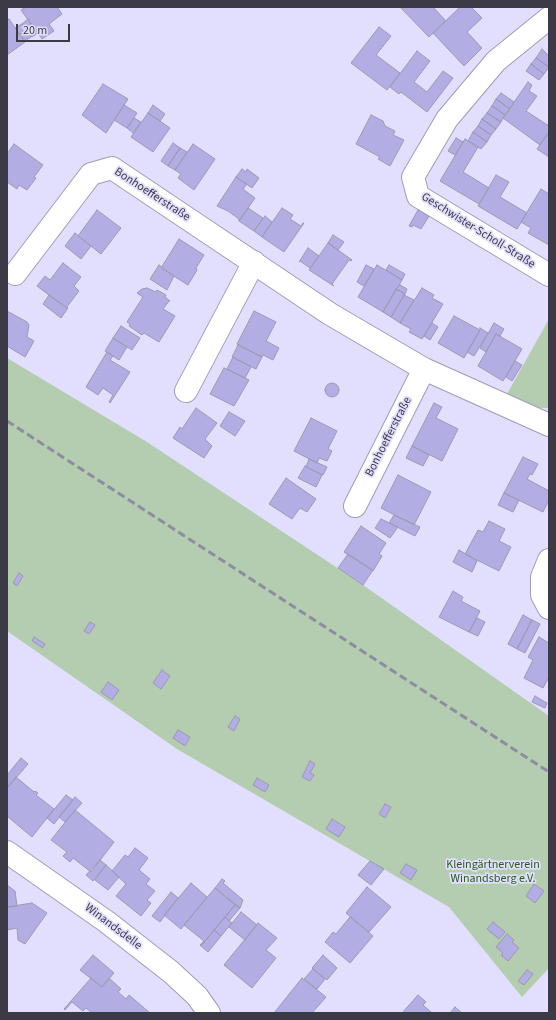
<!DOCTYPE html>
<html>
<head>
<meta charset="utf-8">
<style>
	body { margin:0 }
	#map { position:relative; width:556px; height:1020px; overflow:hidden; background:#e1dffd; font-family:"Source Sans 3",sans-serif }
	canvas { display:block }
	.frame { position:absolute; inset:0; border:8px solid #3b3a46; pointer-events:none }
	.scale { position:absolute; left:16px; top:24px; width:54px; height:18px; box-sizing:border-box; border:2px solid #3b3a46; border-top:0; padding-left:5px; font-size:12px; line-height:14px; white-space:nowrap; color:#3b3a46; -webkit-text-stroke:3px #e1dffd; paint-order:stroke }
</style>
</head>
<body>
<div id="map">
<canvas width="556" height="1020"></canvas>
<div class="frame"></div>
<div class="scale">20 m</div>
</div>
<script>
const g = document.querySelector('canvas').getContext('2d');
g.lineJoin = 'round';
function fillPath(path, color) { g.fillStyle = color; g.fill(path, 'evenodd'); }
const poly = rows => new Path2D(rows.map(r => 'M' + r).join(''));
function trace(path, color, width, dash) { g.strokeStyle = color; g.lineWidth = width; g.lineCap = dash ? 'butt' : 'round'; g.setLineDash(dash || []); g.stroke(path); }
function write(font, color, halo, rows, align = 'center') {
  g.font = font + ' "Source Sans 3",sans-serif'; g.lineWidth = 3.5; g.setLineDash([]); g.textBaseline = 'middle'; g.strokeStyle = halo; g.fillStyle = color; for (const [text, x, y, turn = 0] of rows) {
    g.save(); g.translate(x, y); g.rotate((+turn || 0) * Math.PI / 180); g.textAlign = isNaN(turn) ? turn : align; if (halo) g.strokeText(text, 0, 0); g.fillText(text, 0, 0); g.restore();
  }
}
fillPath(poly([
	[549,319,549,408,540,408,507,394],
	[7,358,147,442,363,585,549,716,549,968,522,997,449,907,177,749,7,631]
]), '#b4ccaf');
const building = poly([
	[26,7,57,7,62,14,49,24,54,31,42,39,21,10,26,7],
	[400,7,433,7,446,21,429,37,400,7],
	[460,7,471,7,482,18,467,32,482,48,464,66,433,33,460,7],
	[9,19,25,42,7,55,7,21,9,19],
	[28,19,38,33,32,37,22,24,28,19],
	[22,24,31,37,25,41,15,28,22,24],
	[379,27,391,36,376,55,400,73,387,90,351,63,379,27],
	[542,49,549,56,549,67,536,58,542,49],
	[417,51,430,61,414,82,427,92,443,71,453,78,427,112,401,92,399,94,390,87,417,51],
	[536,58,549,67,544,74,531,64,536,58],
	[531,64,544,74,539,80,526,71,531,64],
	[528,82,532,85,529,91,537,96,526,111,549,126,549,132,540,145,503,118,528,82],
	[103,84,128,99,106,133,82,115,103,84],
	[501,93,514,102,510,109,496,99,501,93],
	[496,99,510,109,505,115,492,106,496,99],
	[124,105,137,113,127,128,114,120,124,105],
	[153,105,165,114,160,121,148,113,153,105],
	[492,106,505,115,501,122,487,113,492,106],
	[148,113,170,128,153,152,131,137,148,113],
	[487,113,501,122,496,129,482,119,487,113],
	[371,115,383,121,385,126,395,131,393,135,404,140,390,166,378,159,380,157,356,144,371,115],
	[134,118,141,122,133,133,127,128,134,118],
	[482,119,496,129,491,135,478,126,482,119],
	[478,126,491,135,487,142,473,132,478,126],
	[473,132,487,142,481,149,468,141,473,132],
	[549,132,549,157,537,149,549,132],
	[456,138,463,142,455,155,448,151,456,138],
	[465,139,478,147,463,172,489,188,479,204,440,181,465,139],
	[173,143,180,148,168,166,161,161,173,143],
	[14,144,43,165,34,177,36,178,27,190,19,185,17,189,7,182,7,154,14,144],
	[193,144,215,159,194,190,178,178,181,174,175,170,193,144],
	[180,148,187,152,175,170,168,166,180,148],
	[242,169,246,172,247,169,259,178,252,188,236,177,242,169],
	[496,175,509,182,500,197,527,213,517,229,478,206,496,175],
	[236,177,247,184,243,189,255,198,239,221,239,219,228,211,217,206,236,177],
	[541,189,549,194,549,245,528,233,531,228,521,222,541,189],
	[248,208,263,218,254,231,239,221,248,208],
	[282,208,293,215,290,219,301,226,303,223,304,223,284,252,262,237,282,208],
	[97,210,121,228,101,254,78,236,97,210],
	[418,210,429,216,421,229,413,225,412,227,409,226,418,210],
	[265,216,272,222,262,237,254,231,265,216],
	[75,233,91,246,81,259,65,246,75,233],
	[333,235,344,242,338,250,328,243,333,235],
	[179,239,204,255,196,268,197,270,188,285,161,268,179,239],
	[328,243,352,260,351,261,349,260,332,284,334,286,309,270,328,243],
	[308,248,319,256,310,268,300,261,299,262,308,248],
	[63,263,81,277,74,286,79,291,66,308,37,286,45,276,50,280,63,263],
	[159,265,174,276,167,290,150,279,159,265],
	[366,265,374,269,364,286,357,282,366,265],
	[377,265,402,280,383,312,358,297,377,265],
	[389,265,405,274,402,280,386,270,389,265],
	[400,285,407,289,405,294,396,289,400,285],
	[147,288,156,292,157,290,166,295,165,297,170,301,169,301,163,309,175,316,159,342,144,333,142,335,129,326,130,324,127,322,143,297,137,293,142,289,147,288],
	[422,288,434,295,432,298,443,304,422,339,409,332,411,329,400,323,422,288],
	[396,289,405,294,391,317,383,312,396,289],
	[49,295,68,308,61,318,43,304,49,295],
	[404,295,414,300,400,323,391,317,404,295],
	[7,311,27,322,29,325,27,337,34,341,25,357,7,346,7,311],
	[254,311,276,322,266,341,279,348,273,360,263,355,262,357,237,344,254,311],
	[454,316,480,330,464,358,438,343,454,316],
	[432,323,438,327,430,340,424,336,432,323],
	[494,323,504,329,500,336,496,334,486,352,480,348,494,323],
	[121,326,140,338,132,350,113,338,121,326],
	[480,328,488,333,474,356,467,352,480,330,480,328],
	[496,334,522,349,503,381,478,366,496,334],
	[113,338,127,347,119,360,105,351,113,338],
	[238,345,262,357,256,369,232,357,238,345],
	[107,352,113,356,110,360,130,372,110,403,109,402,113,395,103,388,98,395,86,387,107,352],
	[233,357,251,367,245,378,227,369,233,357],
	[515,361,522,365,512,381,506,377,515,361],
	[224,368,249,380,234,406,210,394,224,368],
	'325 390a7 7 0 1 1 14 0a7 7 0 1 1-14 0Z',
	[434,403,442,407,436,418,458,429,442,461,412,446,434,403],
	[196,408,217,423,205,439,212,446,204,458,173,438,180,427,182,429,196,408],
	[229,412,245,421,235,436,220,426,229,412],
	[311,418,337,431,328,449,332,451,327,461,319,458,317,463,294,451,311,418],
	[412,446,429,455,423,466,406,458,412,446],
	[523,457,538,464,532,475,530,474,527,479,549,491,549,500,543,512,504,493,523,457],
	[309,459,327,467,323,475,306,467,309,459],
	[305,466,322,475,316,487,298,478,305,466],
	[398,475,431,492,414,525,381,508,398,475],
	[286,478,316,499,307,512,300,508,292,519,269,504,286,478],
	[504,493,519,500,513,512,498,505,504,493],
	[394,515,420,527,415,536,389,523,394,515],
	[381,519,398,527,390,538,375,528,381,519],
	[489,521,505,529,499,541,511,547,499,571,465,554,478,530,483,532,489,521],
	[361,526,386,543,379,554,382,556,373,571,344,552,361,526],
	[459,550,477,561,472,572,453,562,459,550],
	[348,554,373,570,363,585,338,568,348,554],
	[19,573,23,576,17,586,13,583,19,573],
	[453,591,463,597,461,601,480,611,469,632,439,617,453,591],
	[523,615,532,620,517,649,508,644,523,615],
	[477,618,485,622,478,636,469,632,477,618],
	[532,620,540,624,525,653,517,649,532,620],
	[90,622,95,625,89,634,84,631,90,622],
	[34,637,45,644,43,648,32,641,34,637],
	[539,637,549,643,549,677,543,688,524,678,533,660,528,657,539,637],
	[162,670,170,676,161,689,153,683,162,670],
	[108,682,119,690,112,700,101,692,108,682],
	[535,696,547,703,545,708,532,702,535,696],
	[235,716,240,719,234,731,228,727,235,716],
	[178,730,190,737,185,746,173,738,178,730],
	[21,758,28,764,9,786,7,785,7,775,21,758],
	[310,761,315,764,310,773,314,775,310,781,302,777,310,761],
	[16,777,34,792,35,791,38,793,36,795,54,809,32,837,7,816,7,788,16,777],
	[257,778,269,785,265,792,253,785,257,778],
	[66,795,73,800,54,824,47,818,66,795],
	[75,797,82,803,65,822,59,817,75,797],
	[385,804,391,807,385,818,379,814,385,804],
	[75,810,114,842,91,872,73,858,70,862,63,856,67,852,51,840,75,810],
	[332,819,345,827,339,837,326,829,332,819],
	[135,848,148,858,139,870,150,879,146,884,155,891,147,900,151,903,141,916,116,896,126,884,112,871,125,855,128,857,135,848],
	[100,860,106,865,93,881,86,875,100,860],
	[370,861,384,869,371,885,358,875,370,861],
	[406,864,417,870,411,880,400,873,406,864],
	[106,865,119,877,108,890,95,880,106,865],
	[222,879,225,881,223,883,243,900,240,908,215,888,222,879],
	[191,883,207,897,181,929,164,915,191,883],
	[534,884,544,891,535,903,526,896,534,884],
	[7,885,15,891,17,906,7,907,7,885],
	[367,887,391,907,369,932,346,913,367,887],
	[215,888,235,905,201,946,200,945,204,941,184,925,215,888],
	[171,892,178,898,160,922,152,916,171,892],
	[32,903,47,913,25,944,18,940,17,928,7,930,7,907,32,903],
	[235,905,240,908,229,921,225,917,235,905],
	[241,912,257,925,245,940,229,927,241,912],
	[225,917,232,923,221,936,214,930,225,917],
	[350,917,373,936,350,963,325,942,333,932,336,934,350,917],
	[493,922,505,932,499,939,487,929,493,922],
	[258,923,277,938,266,950,276,958,252,988,224,965,258,923],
	[214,930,221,936,208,952,201,946,214,930],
	[507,934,514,940,512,942,519,948,508,961,501,955,503,953,496,947,507,934],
	[93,955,114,973,102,987,80,970,93,955],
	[323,955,337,968,327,980,312,968,323,955],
	[313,969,325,979,317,989,304,979,313,969],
	[527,970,533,974,524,985,518,981,527,970],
	[91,978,102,987,109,978,121,989,118,992,126,999,129,995,150,1013,92,1013,86,1008,83,1011,72,1002,65,1010,64,1009,91,978],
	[302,978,326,997,312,1013,274,1013,302,978],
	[418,995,426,1002,423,1005,432,1013,402,1013,418,995],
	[455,1007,462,1013,450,1013,455,1007]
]);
fillPath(building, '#b2ade2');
trace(building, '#9b99b5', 1);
const minor = poly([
	[549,18,496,61,447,119,413,177,418,196,549,275],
	[15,274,91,174,112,168,330,314,424,369,549,425],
	[186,391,254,262],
	[355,506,424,369],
	[549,560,542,577,542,595,549,608],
	[7,852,107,922,171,972,197,996,209,1013]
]);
trace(minor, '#9f9cb8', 24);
trace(minor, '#fff', 22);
trace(poly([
	[7,421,549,772]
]), '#8d8ca1', 3, [8, 4]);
write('12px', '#3b3a46', '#e1dffd', [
	["Bonhoefferstraße",152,195,33],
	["Geschwister-Scholl-Straße",478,231,32],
	["Bonhoefferstraße",389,437,-63],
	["Winandsdelle",113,927,37]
]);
write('12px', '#29591d', '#e1dffd', [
	["Kleingärtnerverein",493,865],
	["Winandsberg e.V.",493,879]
]);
</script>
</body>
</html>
